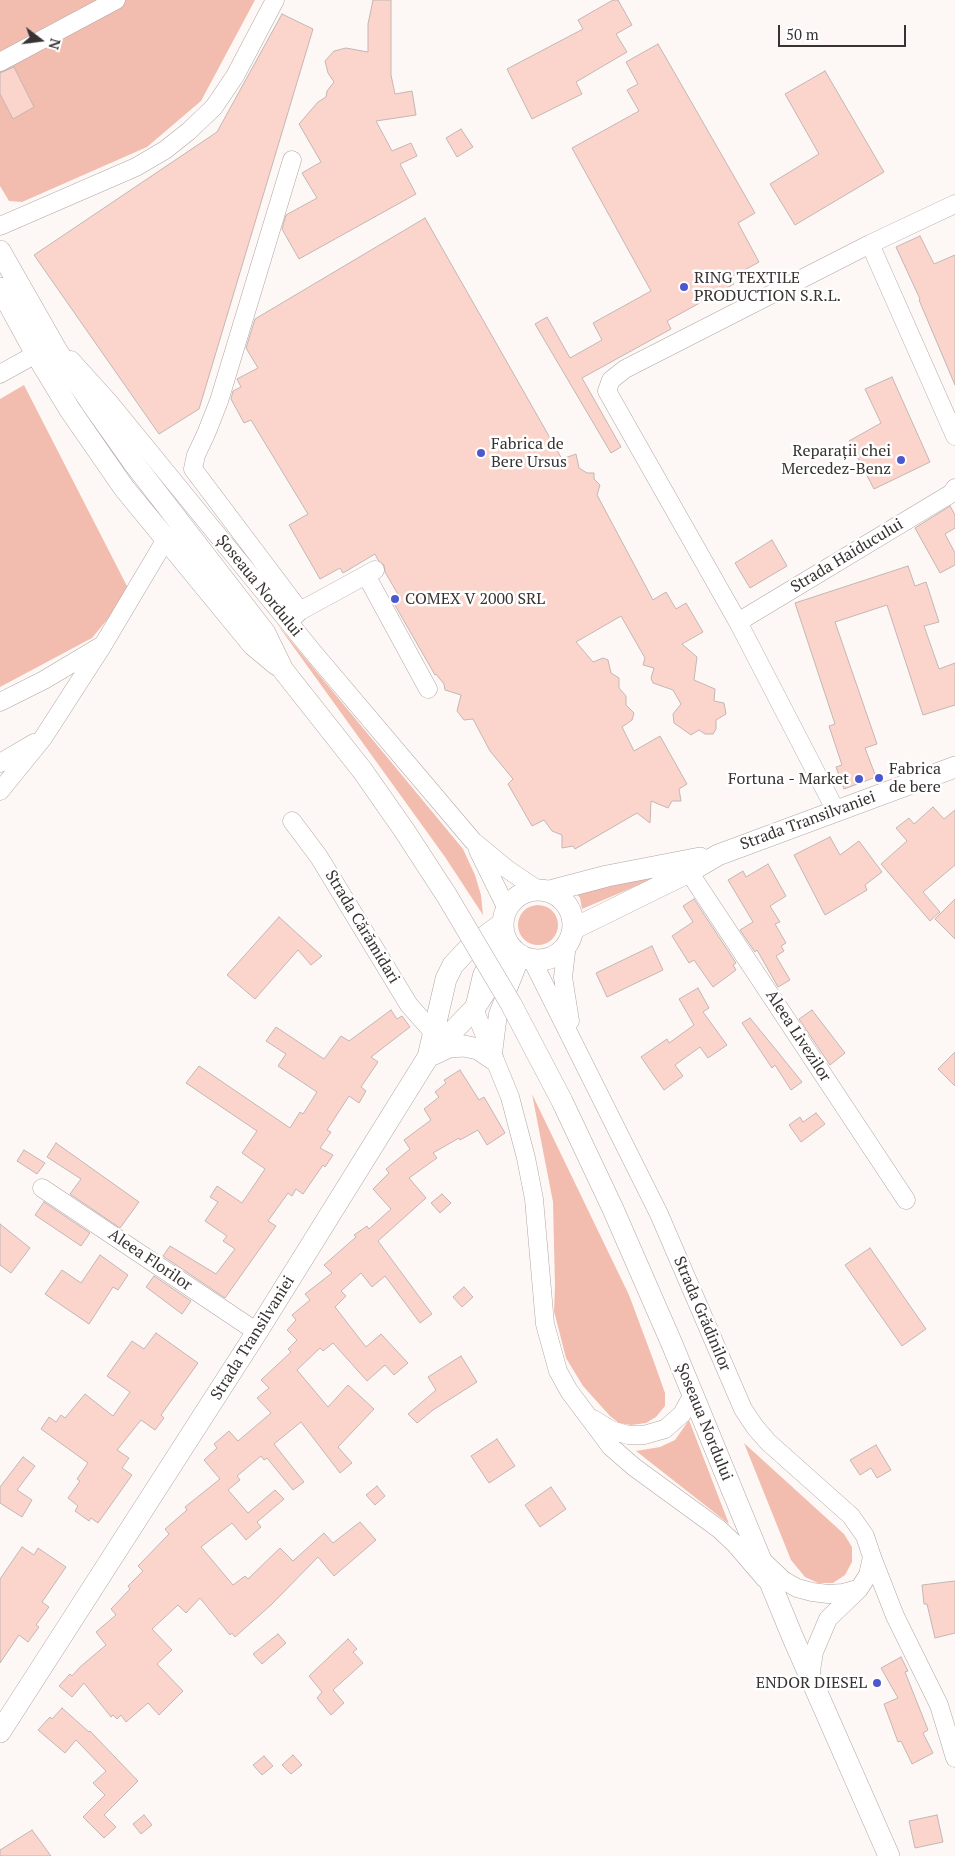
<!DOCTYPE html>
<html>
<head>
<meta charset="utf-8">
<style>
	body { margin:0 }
	#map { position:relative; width:955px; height:1856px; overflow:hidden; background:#fdf8f6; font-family:"PT Serif",serif }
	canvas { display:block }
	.north { position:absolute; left:15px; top:15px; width:50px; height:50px; -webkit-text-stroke:4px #fff; paint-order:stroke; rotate:105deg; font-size:14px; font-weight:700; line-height:20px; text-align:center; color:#383332 }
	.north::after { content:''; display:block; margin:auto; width:18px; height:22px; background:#383332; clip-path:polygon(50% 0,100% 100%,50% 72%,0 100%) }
	.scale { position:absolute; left:778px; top:25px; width:128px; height:22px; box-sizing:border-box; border:2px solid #383332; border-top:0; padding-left:6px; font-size:15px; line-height:18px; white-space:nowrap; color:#383332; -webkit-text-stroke:4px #fff; paint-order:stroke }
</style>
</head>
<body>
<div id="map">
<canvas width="955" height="1856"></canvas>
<div class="north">N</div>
<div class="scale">50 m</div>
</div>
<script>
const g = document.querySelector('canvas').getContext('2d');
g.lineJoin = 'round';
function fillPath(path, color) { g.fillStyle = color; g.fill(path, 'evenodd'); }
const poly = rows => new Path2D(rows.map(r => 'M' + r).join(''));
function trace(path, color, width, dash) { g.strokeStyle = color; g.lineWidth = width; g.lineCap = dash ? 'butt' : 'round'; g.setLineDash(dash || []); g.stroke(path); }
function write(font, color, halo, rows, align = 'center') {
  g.font = font + ' "PT Serif",serif'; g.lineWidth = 5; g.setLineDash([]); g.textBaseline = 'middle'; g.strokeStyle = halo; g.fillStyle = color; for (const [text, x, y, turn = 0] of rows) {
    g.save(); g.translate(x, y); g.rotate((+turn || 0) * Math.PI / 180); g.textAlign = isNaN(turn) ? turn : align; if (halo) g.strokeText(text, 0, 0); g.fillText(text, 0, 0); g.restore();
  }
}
fillPath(poly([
	[0,0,255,0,201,101,147,147,22,202,9,201,0,186],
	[24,385,130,592,92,638,0,687,0,399],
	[277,624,463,849,475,875,481,895,483,915,445,857],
	[674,870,582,909,580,898,576,893],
	'518 925a20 20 0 1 1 40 0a20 20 0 1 1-40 0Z',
	[532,1094,629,1295,654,1362,665,1393,665,1406,656,1417,646,1423,631,1425,619,1423,610,1416,583,1386,566,1358,554,1311,555,1286,553,1202],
	[689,1420,729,1524,636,1451,660,1447,675,1440],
	[744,1443,844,1534,852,1547,852,1562,845,1575,833,1583,818,1583,805,1577,791,1560]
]), '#f2bdaf');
const building = poly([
	[373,0,391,0,391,75,395,94,412,91,416,115,376,121,392,151,411,143,417,156,400,164,416,194,299,259,282,229,286,215,317,198,302,173,321,162,299,124,318,102,326,97,327,91,334,82,328,73,325,61,334,51,346,48,368,52,368,24,373,0],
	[613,0,618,0,632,25,616,34,627,52,576,82,582,94,532,119,507,69,583,29,578,20,613,0],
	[282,14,313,29,199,409,159,434,34,255,217,132,282,14],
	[658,44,755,213,738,223,759,262,730,278,734,284,667,321,671,329,582,378,621,447,611,453,535,324,547,317,570,358,602,340,593,323,651,291,572,148,639,111,627,90,638,84,626,62,658,44],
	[14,67,34,107,13,119,0,94,0,73,14,67],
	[825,71,884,172,795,225,770,184,819,154,785,94,825,71],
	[461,129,473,147,457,157,446,138,461,129],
	[425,218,562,459,576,454,579,468,587,473,594,473,594,479,600,485,597,495,653,600,666,592,676,609,686,603,703,632,682,644,697,657,694,680,715,689,714,701,724,703,726,714,716,720,716,729,713,734,705,734,699,730,691,735,674,723,673,714,681,704,673,690,653,683,651,678,654,668,643,665,645,658,621,616,576,642,593,662,603,658,608,660,611,673,619,678,619,688,626,696,626,705,634,713,632,720,622,727,634,751,660,736,687,784,679,789,681,801,672,801,668,808,651,801,650,823,637,813,575,849,573,846,562,848,562,835,552,831,544,820,532,826,508,784,513,779,490,751,473,719,464,720,457,711,461,695,445,690,444,684,436,674,435,675,392,600,399,596,385,572,384,565,378,560,375,554,343,573,340,568,320,579,289,525,308,514,251,420,244,423,231,399,233,391,241,387,237,379,258,368,246,348,255,319,425,218],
	[920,236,934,264,955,255,955,385,919,300,920,299,896,247,920,236],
	[892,377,930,462,874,489,849,441,881,423,865,389,892,377],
	[950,506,955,515,955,528,945,534,955,553,955,565,940,573,915,528,950,506],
	[772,540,787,566,750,588,735,563,772,540],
	[908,566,915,586,926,582,939,622,924,626,939,669,955,663,955,705,923,715,887,605,835,622,877,744,865,748,876,777,844,789,836,767,842,765,829,726,835,724,795,603,908,566],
	[933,807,944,819,955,810,955,865,923,892,940,912,930,921,881,864,907,841,896,828,909,818,914,824,933,807],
	[830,837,840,855,859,841,882,872,865,885,867,890,825,915,794,855,830,837],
	[768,864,786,896,770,906,780,922,775,924,786,943,781,946,784,951,776,956,790,980,778,987,757,950,755,952,740,930,753,922,728,880,743,871,746,877,768,864],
	[694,899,736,963,733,965,736,970,713,987,694,960,689,963,672,936,693,922,683,906,694,899],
	[955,899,955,939,935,919,955,899],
	[279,917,322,956,311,965,298,950,255,999,227,975,279,917],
	[652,946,663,970,607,997,596,973,652,946],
	[698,988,709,1008,703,1012,727,1045,708,1058,700,1047,675,1065,683,1076,664,1090,641,1057,667,1039,669,1043,694,1025,679,999,698,988],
	[391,1010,397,1019,402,1016,410,1027,371,1057,378,1062,361,1087,366,1091,359,1103,349,1096,327,1130,331,1132,320,1148,333,1155,325,1167,323,1165,303,1194,296,1189,292,1196,288,1193,268,1221,276,1226,225,1298,163,1256,170,1246,216,1274,235,1249,223,1241,227,1236,205,1221,218,1202,210,1197,217,1186,242,1203,265,1169,242,1153,257,1131,186,1083,199,1066,290,1128,300,1112,303,1114,317,1092,278,1066,286,1054,266,1041,276,1027,324,1059,341,1036,349,1041,391,1010],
	[812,1010,845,1053,830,1065,799,1019,812,1010],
	[750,1018,777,1051,802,1082,791,1090,775,1065,772,1068,742,1023,750,1018],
	[955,1052,955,1086,938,1069,955,1052],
	[460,1070,479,1100,484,1097,505,1133,487,1145,478,1130,460,1140,459,1138,433,1153,437,1158,409,1178,426,1198,378,1241,432,1314,420,1323,385,1276,372,1287,361,1273,341,1291,346,1296,335,1307,366,1347,381,1334,408,1363,394,1375,385,1365,367,1381,333,1343,323,1351,320,1348,297,1370,328,1407,348,1385,374,1409,338,1447,352,1463,340,1473,301,1422,274,1444,304,1482,293,1490,267,1458,264,1460,261,1456,237,1476,240,1480,228,1490,248,1513,275,1490,284,1499,257,1522,261,1527,246,1540,232,1523,201,1547,233,1585,245,1576,248,1579,280,1548,293,1561,324,1533,333,1543,360,1522,376,1540,334,1576,318,1557,271,1605,235,1637,232,1633,230,1635,200,1598,186,1613,178,1605,152,1629,172,1650,157,1664,183,1691,159,1715,148,1703,126,1722,121,1715,117,1719,113,1715,111,1717,84,1683,72,1697,59,1686,70,1674,72,1676,80,1667,106,1645,96,1632,116,1615,111,1609,130,1589,128,1586,143,1571,138,1566,169,1534,165,1529,187,1510,185,1507,220,1479,204,1460,217,1448,214,1444,229,1431,238,1441,271,1413,257,1398,269,1388,261,1380,291,1352,288,1349,297,1340,287,1330,296,1320,292,1315,310,1300,305,1294,332,1273,324,1265,356,1237,354,1235,367,1226,369,1229,391,1209,373,1189,389,1173,386,1169,410,1149,404,1140,431,1120,424,1109,439,1097,435,1092,446,1083,444,1080,460,1070],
	[816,1113,825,1124,801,1142,789,1125,800,1117,803,1122,816,1113],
	[56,1143,139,1202,120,1228,70,1194,81,1179,47,1157,56,1143],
	[24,1150,45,1163,37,1174,17,1161,24,1150],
	[442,1194,451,1203,440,1213,431,1203,442,1194],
	[44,1202,90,1233,81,1246,35,1215,44,1202],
	[0,1224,30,1248,11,1273,0,1265,0,1224],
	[870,1248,926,1329,902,1346,845,1265,870,1248],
	[100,1255,128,1275,118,1290,113,1287,89,1324,45,1294,62,1270,81,1283,100,1255],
	[154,1276,191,1301,182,1314,146,1287,154,1276],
	[464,1287,473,1297,462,1307,453,1297,464,1287],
	[156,1333,198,1363,161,1415,164,1418,155,1430,141,1420,117,1450,129,1458,122,1468,132,1475,98,1523,91,1518,89,1521,75,1511,78,1506,68,1498,80,1481,77,1479,88,1463,41,1429,49,1417,56,1422,61,1415,65,1418,85,1394,113,1416,130,1392,107,1376,132,1341,144,1349,156,1333],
	[461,1356,477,1382,433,1410,417,1423,408,1414,436,1390,428,1377,461,1356],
	[497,1439,515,1466,489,1483,471,1456,497,1439],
	[876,1445,891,1470,877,1478,871,1468,860,1475,850,1460,876,1445],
	[23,1457,35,1466,17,1490,32,1500,22,1517,0,1503,0,1487,23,1457],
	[377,1486,385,1496,375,1505,366,1495,377,1486],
	[551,1487,566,1509,540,1527,525,1505,551,1487],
	[22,1547,34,1555,38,1548,66,1567,42,1602,49,1607,36,1625,39,1627,28,1642,19,1635,0,1663,0,1579,22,1547],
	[955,1581,955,1633,935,1638,927,1604,924,1604,922,1585,955,1581],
	[278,1634,286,1643,262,1664,253,1654,278,1634],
	[348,1639,357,1649,353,1652,363,1663,333,1690,344,1703,331,1715,317,1698,322,1692,309,1676,348,1639],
	[901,1657,908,1671,905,1672,928,1730,923,1733,933,1753,912,1764,901,1741,898,1742,884,1704,898,1698,881,1668,901,1657],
	[62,1708,89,1732,90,1731,138,1781,104,1815,116,1827,104,1838,83,1817,105,1795,93,1783,106,1771,76,1740,65,1753,38,1730,50,1717,52,1719,62,1708],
	[293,1755,302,1765,291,1774,282,1765,293,1755],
	[264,1756,273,1766,262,1775,253,1765,264,1756],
	[144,1815,152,1825,141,1834,133,1824,144,1815],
	[937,1815,943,1842,915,1848,909,1821,937,1815],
	[32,1830,51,1856,0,1856,0,1850,32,1830]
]);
fillPath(building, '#fbd5cb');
trace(building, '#c3b6b3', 1);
const minor = poly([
	[0,62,116,0],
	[0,226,136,167,165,150,189,131,214,107,235,76,275,0],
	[870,244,955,436],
	[71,360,108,401,313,652,473,841,507,869,538,890],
	[0,374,36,354],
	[366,575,428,689],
	[300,611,375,570],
	[289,622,300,611,193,469,196,455,206,434,219,401,292,160],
	[738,622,952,493,955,488],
	[0,702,44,680,101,646],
	[0,763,34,743],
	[0,791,43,738,103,645,166,539],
	[836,811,738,622,607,391,611,380,625,369,870,244,955,204],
	[292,821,319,857,409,1005,433,1032],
	[478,850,507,909],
	[689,872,906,1200],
	[505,938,491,957,482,975,474,1009,510,1097,526,1158,534,1199,545,1324,558,1371,569,1391,611,1447,634,1467,719,1529,735,1544,765,1579],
	[567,944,563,977,570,1021],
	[532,960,659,1214,743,1409,755,1427,768,1442,851,1516,865,1536,872,1557,868,1575,859,1589,828,1619,814,1652,810,1677],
	[493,1053,498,1014,521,956],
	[42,1188,257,1332],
	[593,1419,611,1430,628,1435,644,1435,665,1429,682,1414,693,1394],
	[872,1557,895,1616,939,1705,955,1758],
	[763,1561,783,1580,797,1588,812,1592,828,1594,843,1593,858,1589]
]);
const major = poly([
	[0,251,57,351,92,404,133,462,265,633,283,670,362,770],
	[0,288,36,354,70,410,124,488,253,645,277,665],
	'503 925a35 35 0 1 1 70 0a35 35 0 1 1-70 0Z',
	[550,891,607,876,700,858],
	[573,929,689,872,718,855,955,767],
	[432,1055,449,1047,464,1046,478,1049,493,1059],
	[428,1057,446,979,453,965,467,950,503,923],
	[672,1344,793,1638,889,1856],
	[0,1732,257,1332,428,1057,474,1009,513,949]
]);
trace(minor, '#b2a5a2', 19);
trace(major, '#b2a5a2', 22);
trace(minor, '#fff', 18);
trace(major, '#fff', 21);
const majorBridge = poly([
	[362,770,404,830,447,896,511,1004,562,1101,613,1209,672,1344]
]);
trace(majorBridge, '#b2a5a2', 22, []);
trace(majorBridge, '#fff', 21);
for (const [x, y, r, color] of [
	[684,287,5,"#4c59ce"],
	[481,453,5,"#4c59ce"],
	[901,460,5,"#4c59ce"],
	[395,599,5,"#4c59ce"],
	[879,778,5,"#4c59ce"],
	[859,779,5,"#4c59ce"],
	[877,1683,5,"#4c59ce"]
]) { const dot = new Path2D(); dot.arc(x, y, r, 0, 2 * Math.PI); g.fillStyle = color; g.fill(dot); trace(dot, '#fff', 2); }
write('16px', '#383332', '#fff', [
	["RING TEXTILE",694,278],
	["PRODUCTION S.R.L.",694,296],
	["Fabrica de",491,444],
	["Bere Ursus",491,462],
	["Reparații chei",891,451,"right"],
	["Mercedez-Benz",891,469,"right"],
	["COMEX V 2000 SRL",405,599],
	["Fabrica",889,769],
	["de bere",889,787],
	["Fortuna - Market",849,779,"right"],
	["ENDOR DIESEL",867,1683,"right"]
], 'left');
write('16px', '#383332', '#fff', [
	["Strada Haiducului",847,556,-31],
	["Șoseaua Nordului",259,586,51],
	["Strada Transilvaniei",808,821,-20],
	["Strada Cărămidari",362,927,59],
	["Aleea Livezilor",798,1036,57],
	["Aleea Florilor",150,1260,34],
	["Strada Grădinilor",702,1314,67],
	["Strada Transilvaniei",253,1338,-58],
	["Șoseaua Nordului",704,1422,68]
]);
</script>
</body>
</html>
